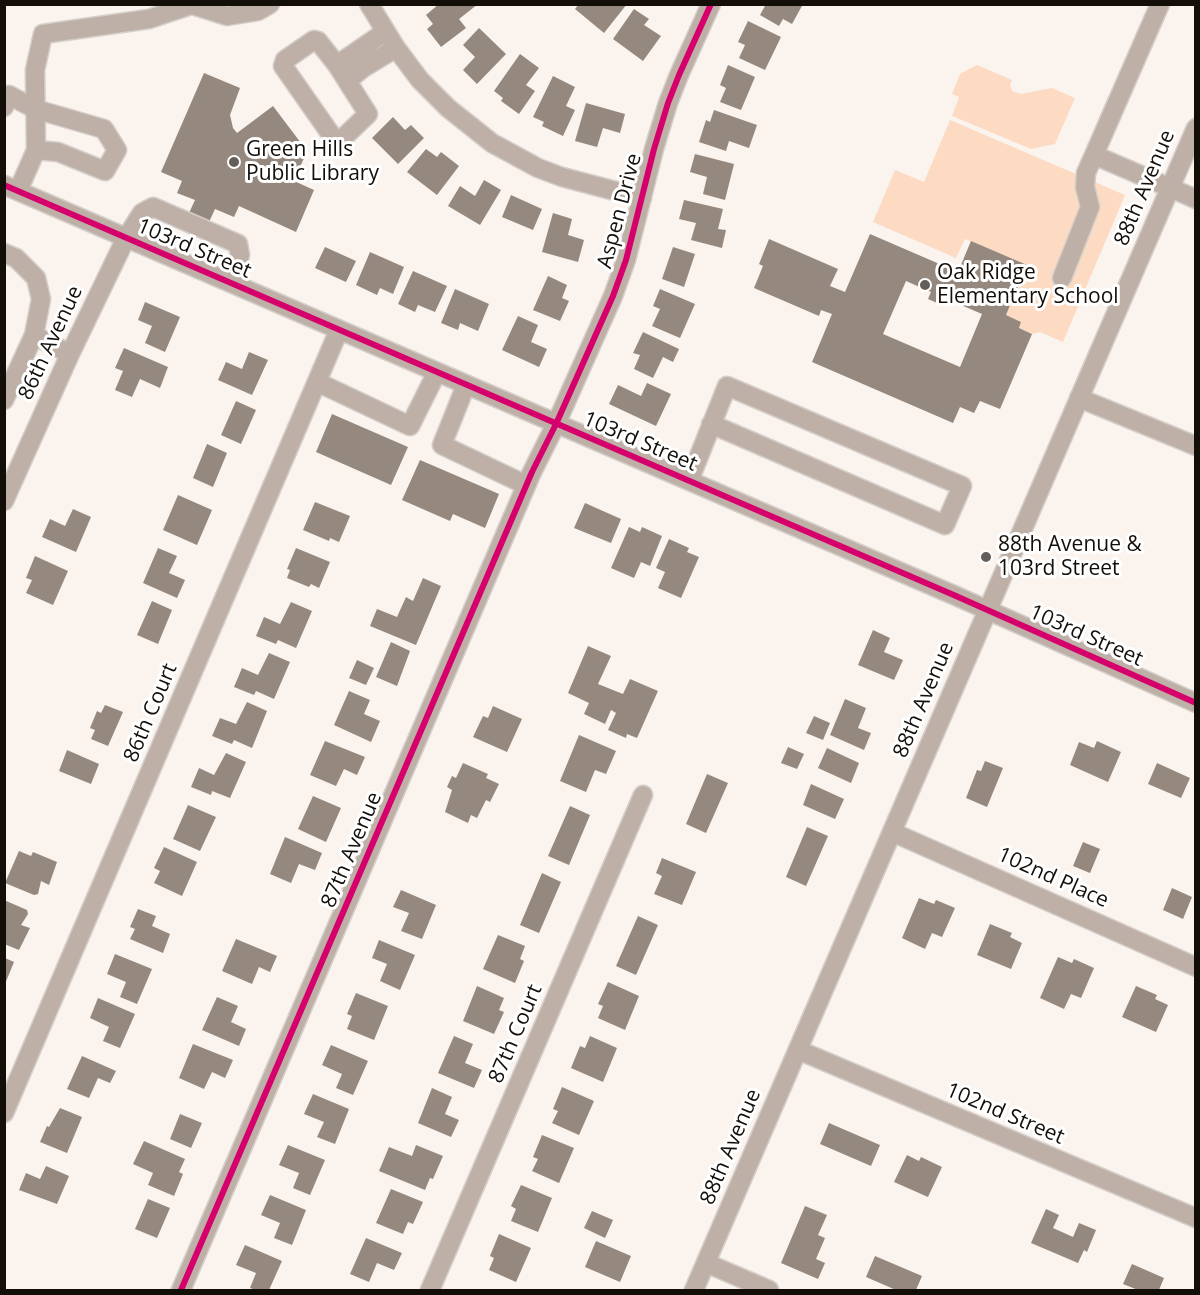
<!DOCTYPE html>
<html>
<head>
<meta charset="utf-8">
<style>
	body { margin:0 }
	#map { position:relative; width:1200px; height:1295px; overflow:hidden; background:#faf3ee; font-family:"Open Sans",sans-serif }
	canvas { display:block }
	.frame { position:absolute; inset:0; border:6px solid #140e09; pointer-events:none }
</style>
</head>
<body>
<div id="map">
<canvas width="1200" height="1295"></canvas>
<div class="frame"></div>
</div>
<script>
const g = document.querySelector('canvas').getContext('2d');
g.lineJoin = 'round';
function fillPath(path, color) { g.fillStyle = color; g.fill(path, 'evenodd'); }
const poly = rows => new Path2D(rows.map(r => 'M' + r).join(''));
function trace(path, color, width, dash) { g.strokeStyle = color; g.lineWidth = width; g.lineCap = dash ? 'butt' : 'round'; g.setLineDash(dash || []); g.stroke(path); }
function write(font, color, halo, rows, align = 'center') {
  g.font = font + ' "Open Sans",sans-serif'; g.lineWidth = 6; g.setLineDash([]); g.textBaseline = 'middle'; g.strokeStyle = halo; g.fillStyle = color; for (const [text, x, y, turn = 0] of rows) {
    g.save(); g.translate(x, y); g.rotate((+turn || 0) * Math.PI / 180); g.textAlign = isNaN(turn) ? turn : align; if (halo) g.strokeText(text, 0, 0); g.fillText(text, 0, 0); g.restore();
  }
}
fillPath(poly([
	[977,65,1012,80,1010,85,1012,91,1021,94,1052,88,1075,98,1055,144,1031,149,952,116,959,97,952,94,960,74],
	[950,120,1125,195,1063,342,1040,332,1032,334,1019,328,1021,322,1006,315,1027,265,965,239,956,258,873,222,895,170,924,182]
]), '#fddbc3');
fillPath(poly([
	[439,4,478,4,459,19,466,28,441,47,427,29,433,24,426,15],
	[579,4,627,4,604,33,575,9],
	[766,4,803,4,792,24,783,19,779,26,760,15],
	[634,9,649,19,644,25,661,36,643,61,613,39],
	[748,21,781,37,765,70,739,58,745,45,738,42],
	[479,28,506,54,477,84,463,70,475,57,463,45],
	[520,54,539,68,526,85,535,91,519,114,501,101,503,98,494,91],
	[728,65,755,77,741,110,720,102,726,88,720,85],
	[204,73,240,88,230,115,233,128,237,133,273,106,307,151,294,181,314,190,296,232,239,206,234,217,215,209,209,222,199,219,189,213,195,200,177,193,182,181,161,172],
	[553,76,575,87,566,106,575,110,563,136,542,126,544,122,533,117],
	[586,103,625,114,620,133,603,128,597,147,575,141],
	[714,110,757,125,749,148,729,141,726,151,699,142,706,120,710,122],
	[393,117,405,130,411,125,424,138,398,164,372,138],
	[426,149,437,157,441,152,459,166,437,195,407,172],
	[695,154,734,164,725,200,703,194,707,177,690,172],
	[484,180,501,190,480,225,448,206,460,186,475,196],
	[511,195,542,209,533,230,502,217],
	[684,200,723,209,718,229,726,230,722,248,691,240,696,223,679,219],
	[553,213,572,219,568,235,584,240,578,262,542,252],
	[870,234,958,272,971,241,1027,265,1006,315,1021,322,1019,328,1032,334,1000,409,980,401,974,413,960,407,953,423,812,362,832,314,821,310,819,316,754,288,763,266,759,264,769,239,838,269,830,286,845,292],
	[906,281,931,292,928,299,944,306,947,299,982,314,960,367,883,334],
	[325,247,356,261,346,282,315,268],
	[673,247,695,254,684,287,662,279],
	[370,252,404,267,393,294,380,288,377,295,356,285],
	[413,271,447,286,435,312,418,305,415,312,398,304],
	[548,276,567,285,562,298,569,301,560,321,533,310],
	[455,289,489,304,478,331,460,323,458,330,441,323],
	[660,289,695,304,680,338,652,326,660,309,653,306],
	[145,302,180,317,165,352,145,343,152,326,138,320],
	[518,316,538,325,531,342,547,349,539,367,502,350],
	[643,332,679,349,673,362,663,357,653,378,634,369,640,355,633,353],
	[124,348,168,367,160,388,140,379,132,397,115,390,123,371,115,368],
	[249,352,268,360,252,395,218,380,226,362,242,369],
	[647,383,671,394,656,426,609,404,618,385,641,396],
	[236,401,256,410,241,444,221,435],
	[332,414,408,447,391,485,316,452],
	[207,444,227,453,213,487,193,478],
	[420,460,499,494,485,528,453,514,450,521,402,500],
	[178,495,212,510,197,545,163,530],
	[315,502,350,516,339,542,330,538,329,541,303,530],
	[585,503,621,519,611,543,574,528],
	[73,509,91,517,76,552,42,537,50,519,65,526],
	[629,527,640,532,642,527,662,536,650,566,641,562,634,578,611,568],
	[669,539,689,548,687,552,699,557,681,598,658,588,665,572,656,568],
	[158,548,177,556,169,573,185,580,177,598,143,583],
	[296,548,330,562,319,588,311,584,309,587,287,578,290,570,287,569],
	[35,556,68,571,53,605,26,593,32,580,26,578],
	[423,578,441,586,416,645,370,626,377,609,397,617,406,597,413,601],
	[152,601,172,610,158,644,137,635],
	[291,602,312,611,296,648,278,640,276,644,256,636,264,617,280,624],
	[873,630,890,638,884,652,903,660,894,680,858,665],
	[391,642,410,651,397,686,376,677],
	[588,646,611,656,598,684,623,694,630,679,658,691,637,738,627,734,626,738,608,730,616,713,611,710,605,724,584,714,589,703,568,693],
	[269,653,290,662,274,699,256,691,254,695,234,687,242,668,258,675],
	[357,660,374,668,366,685,349,678],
	[349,691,370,700,364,714,380,721,371,742,334,725],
	[845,699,866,708,858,728,871,733,864,750,830,735],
	[247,702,267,711,252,748,234,740,232,744,212,736,220,718,236,724],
	[105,705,123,712,108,746,91,739,95,730,90,728,97,711,101,713],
	[493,706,522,719,507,752,473,737,483,716,488,718],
	[814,716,830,723,823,740,806,733],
	[579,735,616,751,606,774,595,770,586,792,560,781],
	[325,741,365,757,357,775,344,769,336,786,310,775],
	[1097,741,1121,752,1108,782,1070,765,1079,742,1094,748],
	[788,747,804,754,797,769,781,763],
	[827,748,859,763,851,783,818,768],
	[67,750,99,764,91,784,59,771],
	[226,753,246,762,230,798,212,791,211,795,191,787,199,768,214,775],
	[985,761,1003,768,987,807,966,798,977,770,981,771],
	[463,763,488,774,486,778,499,784,490,802,486,800,477,818,471,815,468,823,445,812,452,790,447,787,452,776,456,778],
	[1157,763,1190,778,1181,798,1148,784],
	[707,774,728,783,706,833,686,824],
	[811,784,844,799,835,819,803,805],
	[313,796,341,808,326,842,298,829],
	[188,805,216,817,200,851,173,839],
	[570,806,590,815,569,865,548,856],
	[807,827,828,836,806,886,786,877],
	[285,837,322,853,315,870,299,864,291,883,270,874],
	[1083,842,1100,849,1090,873,1073,866],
	[164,847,197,862,182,896,154,883,160,871,154,868],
	[19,851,31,856,33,852,57,862,49,885,41,881,38,894,34,895,5,883],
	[662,858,696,872,682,905,654,894,662,876,656,873],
	[542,873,561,882,539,933,520,925],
	[1172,888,1192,897,1183,919,1163,910],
	[401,890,436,905,422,939,401,931,409,913,393,907],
	[919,898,934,904,936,900,955,908,942,937,932,933,925,949,902,938],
	[4,900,27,910,28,914,21,925,30,928,19,950,4,944],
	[138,909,156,916,152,926,170,934,163,953,130,939,135,929,130,927],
	[638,916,658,925,636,975,616,966],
	[990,924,1012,933,1010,937,1022,943,1011,969,977,955],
	[498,935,525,946,520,959,524,961,515,983,483,969],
	[236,939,277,956,270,972,259,967,252,984,222,971],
	[379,940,415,955,400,990,380,981,387,964,372,958],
	[115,954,152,969,137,1004,120,997,126,982,107,974],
	[1058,957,1072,963,1074,959,1094,968,1081,998,1071,994,1064,1009,1040,998],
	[5,958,14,962,5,984],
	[608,982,639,996,625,1030,598,1018,603,1006,598,1004],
	[477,986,504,998,499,1010,504,1012,494,1034,463,1021],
	[1136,986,1157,995,1155,999,1168,1005,1156,1032,1122,1017],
	[356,993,388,1006,374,1040,347,1029,352,1016,347,1014],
	[217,997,238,1006,231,1022,246,1029,239,1046,202,1030],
	[98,998,135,1014,120,1048,103,1041,109,1027,90,1018],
	[454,1036,473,1044,465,1063,482,1070,474,1088,438,1073],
	[590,1036,617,1048,603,1082,571,1068,580,1046,585,1048],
	[193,1044,233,1060,225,1078,212,1072,204,1089,179,1078],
	[331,1045,368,1061,353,1095,336,1088,342,1074,322,1065],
	[82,1056,116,1071,110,1083,98,1078,89,1098,67,1089],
	[562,1087,594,1101,579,1135,552,1123,558,1111,553,1109],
	[432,1088,452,1097,445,1114,459,1120,451,1137,418,1123],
	[313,1094,349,1109,335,1144,317,1137,324,1122,304,1114],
	[60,1108,82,1117,67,1153,40,1142,47,1126,49,1127],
	[180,1114,202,1123,191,1148,170,1139],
	[829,1123,880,1145,871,1166,820,1144],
	[542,1135,574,1148,559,1183,532,1171,538,1159,533,1157],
	[144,1141,185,1159,179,1172,183,1174,174,1196,148,1185,153,1173,133,1164],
	[288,1145,325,1160,310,1195,293,1188,299,1173,279,1165],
	[416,1145,443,1156,433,1179,430,1178,425,1190,379,1171,389,1147,412,1156],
	[907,1155,919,1161,921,1157,942,1167,928,1197,894,1182],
	[46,1166,69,1176,57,1204,19,1190,26,1173,40,1179],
	[521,1185,552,1198,538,1232,511,1221,516,1209,511,1206],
	[391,1189,423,1202,413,1224,408,1222,403,1234,376,1223],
	[270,1195,306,1210,292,1245,274,1238,280,1223,261,1215],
	[148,1199,170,1208,157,1238,135,1229],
	[805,1206,827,1215,818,1235,825,1238,816,1259,825,1263,818,1279,781,1263],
	[1046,1209,1059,1215,1053,1228,1073,1237,1079,1223,1096,1230,1087,1252,1084,1250,1078,1263,1031,1243],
	[592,1211,613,1220,605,1238,584,1228],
	[499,1234,531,1248,516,1282,489,1270,494,1258,490,1256],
	[366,1238,402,1253,394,1270,377,1263,369,1282,350,1274],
	[596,1241,631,1256,620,1282,585,1267],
	[245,1245,282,1261,269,1290,256,1290,250,1288,256,1273,236,1265],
	[875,1256,922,1276,916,1290,896,1290,866,1277],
	[1132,1264,1164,1278,1159,1290,1138,1290,1123,1284]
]), '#95897f');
const minor = poly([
	[189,4,227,16,258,11,270,4],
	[369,4,396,48,420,80,448,108,492,143,538,168,562,177,642,198],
	[1160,4,1094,155,1196,199],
	[337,65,368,114,342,139,338,139,332,136,283,66,285,60,314,40,318,41,337,65,385,32],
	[347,81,363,68,396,48],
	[4,107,9,95,35,109,104,129,117,150,105,171,58,152,36,150],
	[4,185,956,596,1196,703],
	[18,191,36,150,35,70,43,34,149,19,191,5],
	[4,253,16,258,36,278,41,299,34,335,4,400],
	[1062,278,1090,207,1085,187,1086,173,1094,155],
	[34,335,70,354],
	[317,382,410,426,437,372],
	[466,385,442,445,526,485],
	[1079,398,1196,446],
	[689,481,727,386,962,486,945,525,711,424],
	[4,501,70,354,126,238,142,213,153,207,238,244,240,255,231,283],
	[892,832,1196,967],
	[798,1050,1196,1218],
	[4,1113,339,330],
	[706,1263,769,1290],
	[181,1290,532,472,556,424,613,296,626,260,654,149,668,103,679,75,711,4],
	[430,1290,643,795],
	[694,1290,1196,128]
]);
trace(minor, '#d4ceca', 21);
trace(minor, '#beb0a6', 18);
trace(poly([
	[4,185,956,596,1196,703],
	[181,1290,532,472,556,424,613,296,626,260,654,149,668,103,679,75,711,4]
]), '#d6006c', 6);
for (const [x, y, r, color] of [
	[234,162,6,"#645e59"],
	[925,285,6,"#645e59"],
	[986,557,6,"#645e59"]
]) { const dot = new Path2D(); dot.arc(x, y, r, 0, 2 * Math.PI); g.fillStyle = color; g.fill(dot); trace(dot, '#fff', 2); }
write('21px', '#140e09', '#fff', [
	["Green Hills",246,150],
	["Public Library",246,174],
	["Oak Ridge",937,273],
	["Elementary School",937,297],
	["88th Avenue &",998,545],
	["103rd Street",998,569]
], 'left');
write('21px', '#140e09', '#fff', [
	["88th Avenue",1145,188,-67],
	["Aspen Drive",620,211,-75],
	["103rd Street",194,249,23],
	["86th Avenue",51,343,-65],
	["103rd Street",640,442,23],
	["103rd Street",1086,636,24],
	["88th Avenue",924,700,-67],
	["86th Court",151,713,-67],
	["87th Avenue",352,850,-67],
	["102nd Place",1053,878,24],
	["87th Court",516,1034,-67],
	["102nd Street",1005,1114,23],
	["88th Avenue",731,1147,-67]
]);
</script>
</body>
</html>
